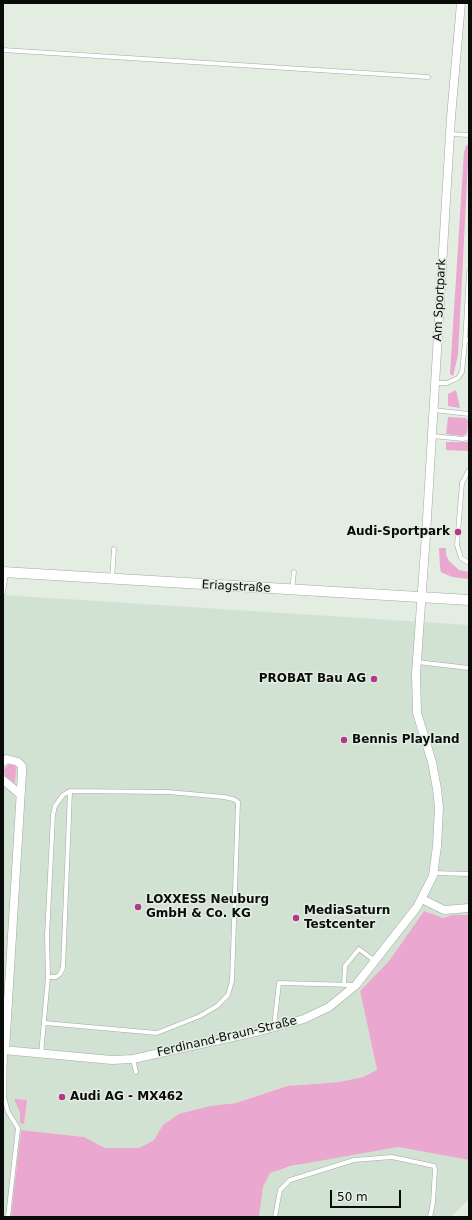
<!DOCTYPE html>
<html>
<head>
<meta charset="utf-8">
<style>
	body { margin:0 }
	#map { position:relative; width:472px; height:1220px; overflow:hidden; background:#e3ede2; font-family:"DejaVu Sans",sans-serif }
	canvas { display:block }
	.frame { position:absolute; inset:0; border:4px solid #090c09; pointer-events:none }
	.scale { position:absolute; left:330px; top:1190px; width:71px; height:18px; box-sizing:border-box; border:2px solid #090c09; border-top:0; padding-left:5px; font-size:12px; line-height:14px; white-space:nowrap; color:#090c09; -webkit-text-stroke:3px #e3ede2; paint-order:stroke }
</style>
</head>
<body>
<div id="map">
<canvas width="472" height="1220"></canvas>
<div class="frame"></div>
<div class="scale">50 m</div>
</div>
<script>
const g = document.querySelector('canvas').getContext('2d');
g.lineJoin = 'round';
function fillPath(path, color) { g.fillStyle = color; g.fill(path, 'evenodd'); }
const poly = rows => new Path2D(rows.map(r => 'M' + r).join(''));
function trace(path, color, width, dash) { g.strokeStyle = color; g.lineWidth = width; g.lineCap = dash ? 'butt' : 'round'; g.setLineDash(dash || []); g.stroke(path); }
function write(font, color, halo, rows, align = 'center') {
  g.font = font + ' "DejaVu Sans",sans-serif'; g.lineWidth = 3; g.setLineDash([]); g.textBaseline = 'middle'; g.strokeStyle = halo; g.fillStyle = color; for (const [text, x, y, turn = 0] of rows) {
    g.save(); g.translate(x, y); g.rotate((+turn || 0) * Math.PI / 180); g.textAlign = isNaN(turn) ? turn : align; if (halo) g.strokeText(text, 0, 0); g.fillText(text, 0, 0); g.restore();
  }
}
fillPath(poly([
	[3,595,469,625,469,915,452,915,443,918,424,911,389,961,360,991,377,1070,363,1077,339,1082,287,1086,236,1103,210,1106,163,1125,154,1140,139,1148,105,1148,84,1137,22,1130,11,1217,3,1217],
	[398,1147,469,1160,469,1199,451,1217,259,1217,263,1187,270,1172,320,1160]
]), '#d2e2d2');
fillPath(poly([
	[469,144,458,355,453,376,450,374,464,152,466,146],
	[456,390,460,408,448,406,448,394],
	[448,417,466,418,468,421,467,433,463,436,446,434],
	[446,442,469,442,469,451,446,450],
	[439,548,446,548,446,555,449,561,459,570,469,572,469,579,452,577,441,572,440,567],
	[8,765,13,765,16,767,15,783,5,776,4,770],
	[424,911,443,918,452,915,469,915,469,1160,398,1147,291,1166,270,1173,263,1187,259,1217,11,1217,21,1130,84,1137,105,1148,139,1148,154,1140,163,1125,179,1114,210,1106,236,1103,287,1086,339,1082,363,1077,377,1070,360,991,389,961],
	[14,1099,27,1100,24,1124,20,1123,20,1112]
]), '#eaa7cf');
const service = poly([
	[3,50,428,77],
	[450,134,469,135],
	[465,342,469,272],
	[435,383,447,383,458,378,462,372,465,342,469,339],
	[434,410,469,414],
	[432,436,463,439,469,437],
	[469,470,462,483,457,545,461,558,469,563],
	[112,579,114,549],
	[292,590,294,572],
	[3,593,6,573],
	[417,662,469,668],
	[433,873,469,874],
	[48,977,56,977,60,974,63,968,70,791],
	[344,985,345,966,359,949,375,961],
	[274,1027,279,983,354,985],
	[5,1050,4,1097,8,1112,18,1128,8,1217],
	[41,1054,48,977,47,936,53,815,55,806,63,795,70,791,168,792,224,797,233,799,238,802,232,981,228,995,217,1006,200,1016,157,1033,45,1023],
	[133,1059,136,1072],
	[275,1217,280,1190,290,1180,354,1160,392,1157,434,1166,435,1169,433,1203,430,1217]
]);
const minor = poly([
	[3,762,7,759,18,762,22,766,22,773,5,1050],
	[3,780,20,794],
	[422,899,444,910,469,908],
	[3,1050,112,1060,133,1059,260,1031,304,1019,329,1007,356,985,417,907,433,876,437,846,439,808,437,789,432,762,417,713,416,674,426,535,451,117,461,3]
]);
const tertiary = poly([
	[3,572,469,600]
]);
trace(service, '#a0aaa0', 5);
trace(minor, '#a0aaa0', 9);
trace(tertiary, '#a0aaa0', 11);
trace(service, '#fff', 4);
trace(minor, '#fff', 8);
trace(tertiary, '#fff', 10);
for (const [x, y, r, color] of [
	[458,532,4,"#b1388b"],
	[374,679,4,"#b1388b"],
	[344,740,4,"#b1388b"],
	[138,907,4,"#b1388b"],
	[296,918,4,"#b1388b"],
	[62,1097,4,"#b1388b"]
]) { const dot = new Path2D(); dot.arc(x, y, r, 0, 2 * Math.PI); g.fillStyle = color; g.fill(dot); trace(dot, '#e3ede2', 1.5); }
write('12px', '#090c09', '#e3ede2', [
	["Am Sportpark",440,300,-87],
	["Eriagstraße",236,587,3],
	["Ferdinand-Braun-Straße",227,1037,-13]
]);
write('bold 12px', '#090c09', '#e3ede2', [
	["Audi-Sportpark",450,532,"right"],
	["PROBAT Bau AG",366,679,"right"],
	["Bennis Playland",352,740],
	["LOXXESS Neuburg",146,900],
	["GmbH & Co. KG",146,914],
	["MediaSaturn",304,911],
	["Testcenter",304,925],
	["Audi AG - MX462",70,1097]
], 'left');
</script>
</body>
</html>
